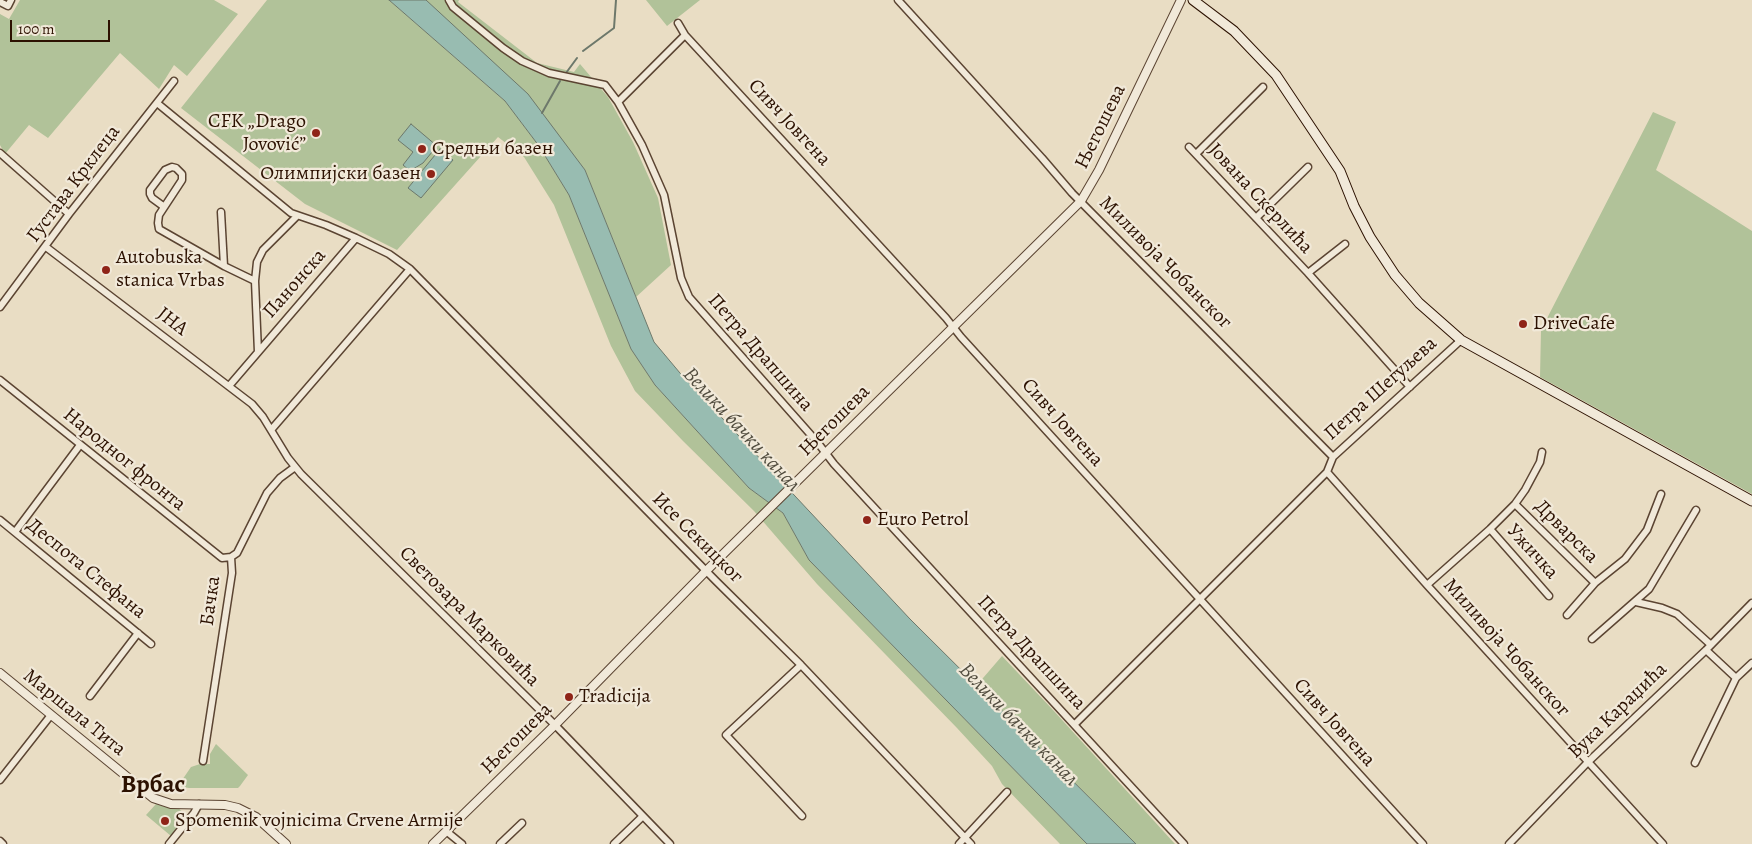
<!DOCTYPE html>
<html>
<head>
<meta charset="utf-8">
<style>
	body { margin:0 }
	#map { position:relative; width:1752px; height:844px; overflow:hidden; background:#e9ddc4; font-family:Alegreya,serif }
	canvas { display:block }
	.scale { position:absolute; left:10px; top:20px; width:100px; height:22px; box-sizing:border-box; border:2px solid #2c1101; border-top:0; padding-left:6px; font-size:15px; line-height:18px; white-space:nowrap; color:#2c1101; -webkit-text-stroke:4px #f1e9d9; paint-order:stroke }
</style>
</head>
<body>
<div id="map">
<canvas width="1752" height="844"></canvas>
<div class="scale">100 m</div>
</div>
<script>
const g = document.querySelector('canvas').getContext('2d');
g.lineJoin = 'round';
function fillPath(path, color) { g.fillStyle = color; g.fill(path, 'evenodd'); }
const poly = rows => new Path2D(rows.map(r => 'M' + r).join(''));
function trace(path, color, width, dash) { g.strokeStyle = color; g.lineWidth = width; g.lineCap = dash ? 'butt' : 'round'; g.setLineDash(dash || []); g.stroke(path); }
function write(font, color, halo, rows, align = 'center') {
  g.font = font + ' Alegreya,serif'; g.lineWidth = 4.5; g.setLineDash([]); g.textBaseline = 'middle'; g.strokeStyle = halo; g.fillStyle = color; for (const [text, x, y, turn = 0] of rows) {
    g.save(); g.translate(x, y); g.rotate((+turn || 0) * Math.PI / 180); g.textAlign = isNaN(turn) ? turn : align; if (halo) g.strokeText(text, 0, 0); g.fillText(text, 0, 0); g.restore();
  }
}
fillPath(poly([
	[20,0,214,0,238,14,187,76,174,65,159,89,120,53,48,138,29,125,5,154,0,145,0,14,9,19],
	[267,0,389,0,505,101,539,146,569,195,631,349,655,385,749,488,783,513,809,560,1087,844,1060,844,1002,784,992,766,957,728,817,584,754,511,683,441,635,391,611,346,554,205,524,157,498,137,397,250,305,204,181,108],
	[426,0,459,0,458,2,537,63,574,72,580,64,608,97,633,142,658,198,671,265,636,297,585,170],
	[646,0,700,0,667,26],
	[1653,112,1676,122,1656,170,1752,231,1752,494,1540,377,1541,330],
	[1002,656,1053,710,1175,844,1136,844,977,685],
	[216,744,248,775,240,786,238,788,189,788,178,786,191,767,200,764,210,764,210,754],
	[156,804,165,807,177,807,184,813,184,816,171,836,146,815]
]), '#b1c299');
const water = poly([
	[389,0,426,0,528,94,585,170,654,342,680,373,910,619,1136,844,1087,844,809,560,783,513,749,488,655,385,631,349,569,195,539,146,505,101,389,0],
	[411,124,437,146,423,163,410,171,403,165,413,152,398,140,411,124],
	[440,149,453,160,421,198,408,188,440,149]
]);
fillPath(water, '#98bcb1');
trace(water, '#6d786b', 1);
trace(poly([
	[583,51,614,28,616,0],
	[566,73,577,58],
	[542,113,560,81]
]), '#6d786b', 2);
const minor = poly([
	[449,0,453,7,503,48,522,61,549,73,605,85,618,102,642,145,664,195,681,278,689,297,818,443,834,464,1184,844],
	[898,0,1042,158,1072,193,1333,457],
	[0,2,8,6,11,0],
	[678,23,685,35,946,318,961,337,1423,844],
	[618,102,685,35],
	[157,103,291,213,326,225,356,238,389,254,410,269,716,581,801,665,971,844],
	[1189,147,1308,273,1410,387],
	[0,153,69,214],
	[1196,154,1263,87],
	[163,206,152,198,150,194,150,190,165,170,172,167,176,168,182,174,182,180,159,215,158,223,159,229,224,266],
	[221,212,224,266,255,281],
	[1256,218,1308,167],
	[46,247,252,404,263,417,288,458,301,474,555,725,670,844],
	[1308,273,1345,244],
	[0,307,69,214,174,81],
	[258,352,255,281,257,262,263,250,297,216],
	[0,380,222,558,231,557,237,553,267,493,280,478,295,467],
	[229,386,356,238],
	[271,430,410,269],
	[1327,472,1427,585,1663,844],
	[1515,504,1595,583],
	[0,520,151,644],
	[1490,529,1549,596],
	[15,532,80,445],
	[1427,585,1490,529,1515,504,1525,490,1540,462,1542,452],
	[1636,602,1662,608,1677,614,1711,645],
	[1567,615,1595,583,1625,559,1647,530,1661,494],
	[1592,639,1649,589,1696,510],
	[1706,650,1736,678],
	[801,665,726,735,802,816],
	[90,696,138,633],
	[1075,724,1327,472,1333,457,1461,340],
	[203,761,232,573,231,557],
	[1695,763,1736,678,1752,663],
	[0,780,51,715],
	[446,831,462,844],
	[0,841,3,844],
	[169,844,194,813,199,804],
	[500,844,522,823],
	[614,844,643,816],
	[959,844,1007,792],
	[1509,844,1588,762,1706,650,1752,603]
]);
const tertiary = poly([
	[0,673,153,798,171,804,225,805,238,808,256,817,286,844],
	[433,844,555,725,706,571,1081,201,1099,170,1181,0]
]);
const secondary = poly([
	[1193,0,1234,31,1276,75,1340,171,1354,206,1370,237,1395,275,1419,303,1461,340,1752,501]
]);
trace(minor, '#5b4432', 9);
trace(tertiary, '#5b4432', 10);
trace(secondary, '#2c1101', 11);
trace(minor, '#f1e9d9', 6);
trace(tertiary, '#f1e9d9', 8);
trace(secondary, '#f1e9d9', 9);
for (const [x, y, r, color] of [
	[316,133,5,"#8f2418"],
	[422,149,5,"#8f2418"],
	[431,174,5,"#8f2418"],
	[106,270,5,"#8f2418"],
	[1523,324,5,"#8f2418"],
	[867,520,5,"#8f2418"],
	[569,697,5,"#8f2418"],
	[165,821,5,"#8f2418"]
]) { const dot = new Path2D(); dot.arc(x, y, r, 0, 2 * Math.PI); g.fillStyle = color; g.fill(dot); trace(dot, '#f1e9d9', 2); }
write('20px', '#2c1101', '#f1e9d9', [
	["CFK „Drago",306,122,"right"],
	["Jovović”",306,145,"right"],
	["Средњи базен",432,149],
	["Олимпијски базен",421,174,"right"],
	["Autobuska",116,258],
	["stanica Vrbas",116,281],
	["DriveCafe",1533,324],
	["Euro Petrol",877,520],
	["Tradicija",579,697],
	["Spomenik vojnicima Crvene Armije",175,821]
], 'left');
write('20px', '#2c1101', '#f1e9d9', [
	["Сивч Јовгена",789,123,47],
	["Његошева",1101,127,-64],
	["Густава Крклеца",74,184,-53],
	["Јована Скерлића",1260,199,47],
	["Миливоја Чобанског",1165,263,45],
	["Панонска",295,284,-49],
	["ЈНА",172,322,38],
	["Петра Драпшина",760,353,49],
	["Петра Шегуљева",1381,389,-42],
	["Његошева",835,421,-45],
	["Сивч Јовгена",1062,423,48],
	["Народног фронта",124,460,39],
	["Дрварска",1566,532,45],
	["Исе Секицког",697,538,45],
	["Ужичка",1532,552,48],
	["Деспота Стефана",86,569,39],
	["Бачка",211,601,-82],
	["Светозара Марковића",469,617,45],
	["Миливоја Чобанског",1506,648,48],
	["Петра Драпшина",1031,653,47],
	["Вука Караџића",1618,711,-44],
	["Маршала Тита",74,713,39],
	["Сивч Јовгена",1334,723,48],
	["Његошева",517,739,-45]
]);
write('italic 21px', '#524d3f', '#f1e9d9', [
	["Велики бачки канал",741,430,47],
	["Велики бачки канал",1018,725,46]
]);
write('bold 25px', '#2c1101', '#f1e9d9', [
	["Врбас",153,786]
]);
</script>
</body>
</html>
